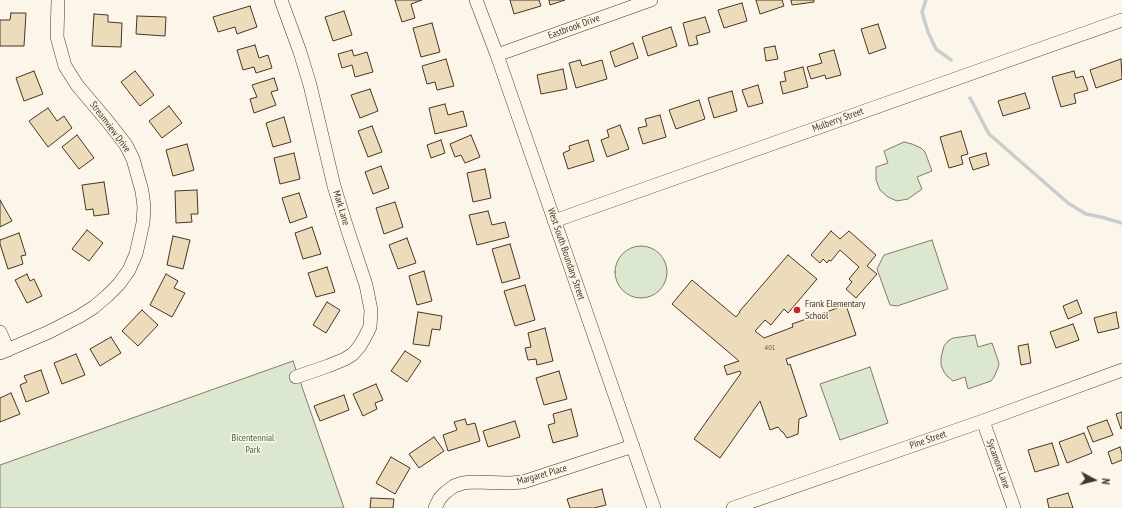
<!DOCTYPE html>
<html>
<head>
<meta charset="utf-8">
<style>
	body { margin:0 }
	#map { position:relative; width:1122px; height:508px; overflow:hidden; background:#fbf6e9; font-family:"PT Sans Narrow",sans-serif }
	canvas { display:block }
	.north { position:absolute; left:1074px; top:460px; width:40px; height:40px; -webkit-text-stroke:3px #fbf6e9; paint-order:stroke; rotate:97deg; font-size:11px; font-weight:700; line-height:16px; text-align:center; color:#4a3520 }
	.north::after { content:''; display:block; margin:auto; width:14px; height:18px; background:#4a3520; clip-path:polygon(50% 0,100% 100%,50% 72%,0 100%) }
</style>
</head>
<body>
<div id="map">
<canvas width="1122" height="508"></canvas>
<div class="north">N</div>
</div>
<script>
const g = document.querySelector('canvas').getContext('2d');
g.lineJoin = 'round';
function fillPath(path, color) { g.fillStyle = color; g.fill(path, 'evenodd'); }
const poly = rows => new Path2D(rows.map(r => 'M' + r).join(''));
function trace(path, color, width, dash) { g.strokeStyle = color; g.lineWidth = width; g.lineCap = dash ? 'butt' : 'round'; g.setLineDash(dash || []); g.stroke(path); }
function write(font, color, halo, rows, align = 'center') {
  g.font = font + ' "PT Sans Narrow",sans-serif'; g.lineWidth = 3; g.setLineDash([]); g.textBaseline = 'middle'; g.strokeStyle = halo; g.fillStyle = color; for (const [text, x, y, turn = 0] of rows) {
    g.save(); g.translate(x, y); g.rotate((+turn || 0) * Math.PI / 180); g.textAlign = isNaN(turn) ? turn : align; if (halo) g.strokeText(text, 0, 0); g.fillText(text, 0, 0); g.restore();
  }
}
const green = poly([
	[904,142,912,144,921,148,925,152,932,171,917,177,922,189,908,199,897,201,888,197,880,190,876,180,876,167,888,163,884,151,904,142],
	[932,240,948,289,897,306,890,305,877,269,884,255,932,240],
	'615 272a26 26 0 1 1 52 0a26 26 0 1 1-52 0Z',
	[975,335,978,347,992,343,999,363,998,368,994,377,991,381,968,389,965,377,953,381,947,376,944,372,941,365,941,358,944,346,948,341,953,338,975,335],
	[293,361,344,508,0,508,0,465,293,361],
	[870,367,888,423,840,440,820,384,870,367]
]);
fillPath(green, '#dce7d0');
trace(green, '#887966', 1);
trace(poly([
	[926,0,922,12,928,32,936,49,951,60],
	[970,98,989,134,1068,203,1086,214,1101,217,1122,223]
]), '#c9cecd', 3.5);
const building = poly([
	[395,0,422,0,411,4,415,18,402,22,395,0],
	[510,0,539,0,541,6,514,14,510,0],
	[549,0,565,0,550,5,549,0],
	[756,0,782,0,784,6,760,14,756,0],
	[791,0,814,0,814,2,792,5,791,0],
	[742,3,747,21,724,28,718,10,742,3],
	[250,6,257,27,237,34,235,27,218,32,213,17,250,6],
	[344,11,352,35,333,41,325,17,344,11],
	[11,13,26,13,24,46,0,46,0,20,10,20,11,13],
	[94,14,108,15,108,22,122,23,121,47,92,46,94,14],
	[137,16,166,17,165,36,136,34,137,16],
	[705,17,710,32,696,36,698,44,689,46,683,23,705,17],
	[432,23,440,52,421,57,413,28,432,23],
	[878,24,886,48,869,54,861,29,878,24],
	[671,27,677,46,648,56,642,37,671,27],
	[633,43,638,58,615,67,610,52,633,43],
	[255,45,259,58,268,55,272,68,256,73,254,67,243,70,237,50,255,45],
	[775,46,778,59,766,61,764,48,775,46],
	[352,50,354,56,367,52,373,72,355,77,352,65,342,68,338,54,352,50],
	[834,50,841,75,826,79,825,75,811,79,807,67,822,63,819,54,834,50],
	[446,59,454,86,437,90,435,82,427,84,422,66,446,59],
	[1121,59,1122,79,1096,88,1090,70,1121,59],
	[580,60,582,66,602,60,607,79,576,88,569,63,580,60],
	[803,67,808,87,783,94,780,82,786,81,784,72,803,67],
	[563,69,567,89,541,94,537,75,563,69],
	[34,71,43,94,24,101,16,78,34,71],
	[135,71,154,95,140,106,121,82,135,71],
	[1074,71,1076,78,1083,76,1088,90,1074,94,1076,103,1061,107,1052,77,1074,71],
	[274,78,278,90,271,92,276,105,254,113,250,99,257,97,252,85,274,78],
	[758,85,763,103,748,107,742,90,758,85],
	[370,89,378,111,360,118,351,95,370,89],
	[732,91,737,111,714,118,708,98,732,91],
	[1025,93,1030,108,1003,116,998,101,1025,93],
	[699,100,705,119,676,129,669,110,699,100],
	[445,104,448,115,463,111,467,126,435,134,429,108,445,104],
	[169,106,182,123,162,138,149,121,169,106],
	[48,108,57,121,64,116,72,128,48,147,29,121,48,108],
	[660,115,666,137,643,144,638,128,647,126,645,119,660,115],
	[284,117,291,142,273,147,266,123,284,117],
	[620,125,629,149,607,157,601,140,609,137,607,130,620,125],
	[372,126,382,152,368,157,358,131,372,126],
	[961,131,968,154,961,156,963,164,949,168,940,137,961,131],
	[77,135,94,158,79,169,62,147,77,135],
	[471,135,480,157,465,163,461,155,455,157,450,144,471,135],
	[441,140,445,153,431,158,427,145,441,140],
	[588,140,594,161,568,169,563,153,570,150,569,146,588,140],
	[187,144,194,170,173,176,166,150,187,144],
	[294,153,300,179,280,184,274,158,294,153],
	[986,153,989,165,973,170,969,158,986,153],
	[381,166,389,188,373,194,365,172,381,166],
	[485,169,491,198,473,202,467,173,485,169],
	[104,182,109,214,94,216,93,209,86,210,82,185,104,182],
	[197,190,198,214,191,214,192,222,176,223,175,191,197,190],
	[299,193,307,217,290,223,282,198,299,193],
	[0,200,12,221,0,227,0,200],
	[395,202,403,227,384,234,376,208,395,202],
	[488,211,492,225,505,222,509,237,477,245,469,215,488,211],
	[312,227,321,254,303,259,295,233,312,227],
	[87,230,103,243,89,261,72,249,87,230],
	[831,231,840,239,849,231,876,255,867,266,877,274,856,298,846,289,852,282,849,279,859,267,840,250,831,261,829,260,827,263,823,259,820,263,811,255,831,231],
	[19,233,26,255,21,256,23,264,8,269,0,244,0,240,19,233],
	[173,236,190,240,183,269,167,265,173,236],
	[407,238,416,263,398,269,389,245,407,238],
	[510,244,520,278,502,283,492,249,510,244],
	[788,255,817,279,788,313,784,309,771,325,765,320,755,331,764,338,793,327,792,324,846,305,856,335,786,359,788,365,790,364,807,416,799,419,798,434,787,438,783,432,782,432,778,427,770,430,760,401,720,458,694,439,741,373,740,371,727,375,724,366,739,361,672,304,692,280,736,317,740,312,739,312,788,255],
	[327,267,335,292,316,297,308,273,327,267],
	[424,271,432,301,417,305,409,276,424,271],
	[27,274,30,281,34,279,42,296,27,303,15,280,27,274],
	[166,274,178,281,174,288,185,293,172,317,150,305,166,274],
	[525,285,535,320,515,326,504,291,525,285],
	[1077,300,1082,313,1068,319,1063,306,1077,300],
	[327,302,340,310,326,333,313,325,327,302],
	[142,310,158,325,138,346,122,331,142,310],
	[418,312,442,316,440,330,432,329,429,346,413,344,418,312],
	[1116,312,1119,328,1098,333,1094,318,1116,312],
	[1073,324,1079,340,1056,348,1050,332,1073,324],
	[545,328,553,361,537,365,536,359,528,360,525,348,531,347,528,333,545,328],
	[111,337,121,353,100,366,90,349,111,337],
	[1028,344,1031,363,1021,365,1018,346,1028,344],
	[405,351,421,361,407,382,391,371,405,351],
	[76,354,85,375,62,384,54,363,76,354],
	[41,370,49,393,26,402,20,385,27,382,24,376,41,370],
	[559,371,567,399,544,405,536,378,559,371],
	[376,384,383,400,375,403,377,409,363,416,353,394,376,384],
	[11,393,20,414,0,422,0,398,11,393],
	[344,395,349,410,320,421,314,406,344,395],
	[571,409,578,436,553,443,548,425,555,423,553,414,571,409],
	[1122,412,1122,428,1121,429,1116,414,1122,412],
	[465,419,467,425,475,423,480,441,448,451,443,435,457,430,454,422,465,419],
	[1107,420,1113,435,1093,442,1087,427,1107,420],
	[515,421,520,437,488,447,483,431,515,421],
	[1084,433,1092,453,1067,463,1059,442,1084,433],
	[434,437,444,451,419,468,409,454,434,437],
	[1052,443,1059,465,1035,472,1028,450,1052,443],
	[1120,447,1122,454,1122,460,1112,464,1108,452,1120,447],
	[391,457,410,468,395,494,376,483,391,457],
	[602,489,606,505,594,508,570,508,567,499,602,489],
	[1068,493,1073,508,1049,508,1047,499,1068,493],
	[371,498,394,499,393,508,370,508,371,498]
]);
fillPath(building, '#ecdcbc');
trace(building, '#4a3520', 1);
const minor = poly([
	[281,0,300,52,310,85,334,186,347,228,366,285,371,310,370,327,364,339,359,347,353,354,345,359,328,366,296,377],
	[476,0,497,55,654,508],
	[497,55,651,0],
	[554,221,1122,20],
	[0,332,8,350],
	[0,353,49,332,80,316,94,307,107,296,119,284,129,270,136,254,143,223,144,207,142,191,133,159,126,145,109,123,77,85,65,66,57,37,58,0],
	[983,421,1014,508],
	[435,508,440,498,446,492,454,486,463,483,472,482,510,483,523,482,633,446],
	[733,508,983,421,1122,370]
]);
trace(minor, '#4a3520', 14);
trace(minor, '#fbf6e9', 13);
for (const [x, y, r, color] of [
	[797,310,4,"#c62828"]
]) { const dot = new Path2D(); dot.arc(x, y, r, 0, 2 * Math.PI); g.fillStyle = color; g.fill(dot); trace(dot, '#fbf6e9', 1.5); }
write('8px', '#725f47', null, [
	["401",770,348]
]);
write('10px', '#4a3520', '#fbf6e9', [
	["Eastbrook Drive",574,27,-20],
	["Mulberry Street",838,120,-20],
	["Streamview Drive",110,127,53],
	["Mark Lane",341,208,73],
	["West South Boundary Street",566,254,71],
	["Pine Street",928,440,-19],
	["Sycamore Lane",998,464,70],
	["Margaret Place",542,475,-16]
]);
write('10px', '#4a3520', '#fbf6e9', [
	["Frank Elementary",805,304],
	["School",805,316]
], 'left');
write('10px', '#436837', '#fbf6e9', [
	["Bicentennial",253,438],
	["Park",253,450]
]);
</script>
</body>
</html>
